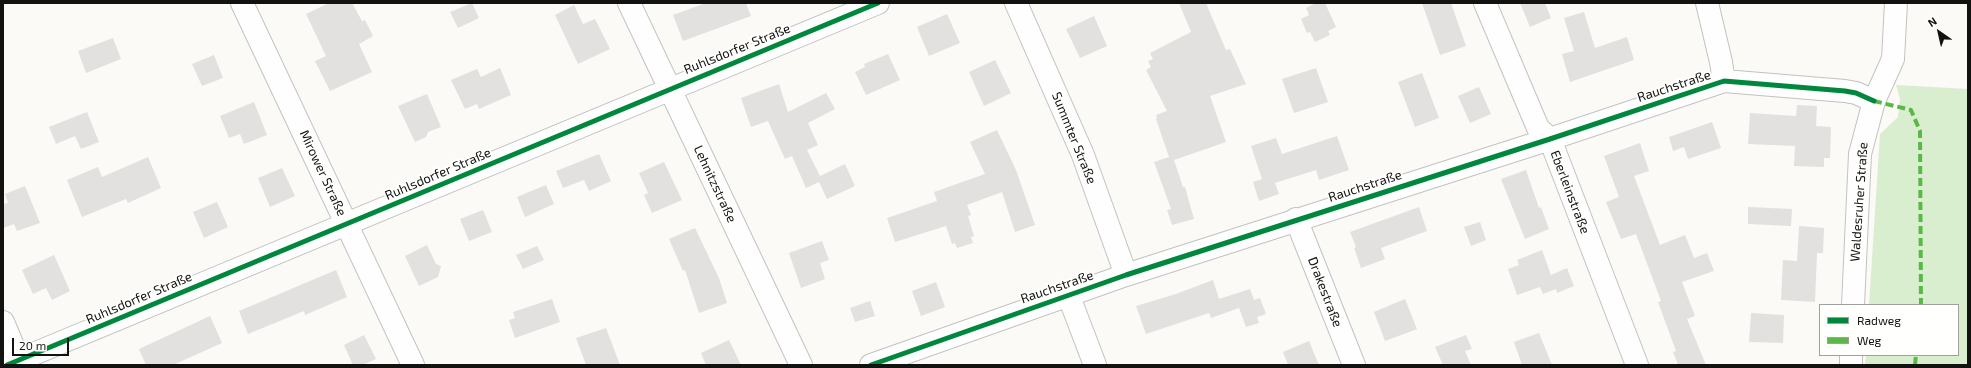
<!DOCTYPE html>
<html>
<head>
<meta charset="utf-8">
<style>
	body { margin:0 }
	#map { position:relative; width:1971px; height:368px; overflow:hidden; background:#fbfaf7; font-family:"Exo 2",sans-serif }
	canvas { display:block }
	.frame { position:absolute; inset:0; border:4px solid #121210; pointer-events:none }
	.legend { position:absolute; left:1819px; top:304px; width:140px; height:52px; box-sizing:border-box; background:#fffffe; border:1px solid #a0a09f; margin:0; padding:5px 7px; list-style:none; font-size:12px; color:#121210 }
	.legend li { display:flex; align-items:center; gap:8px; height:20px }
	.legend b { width:20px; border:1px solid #a0a09f }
	.north { position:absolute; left:1919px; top:12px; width:40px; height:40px; -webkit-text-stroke:3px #fffffe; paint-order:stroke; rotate:326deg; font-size:11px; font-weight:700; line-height:16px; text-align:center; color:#121210 }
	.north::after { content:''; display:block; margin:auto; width:14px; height:18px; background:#121210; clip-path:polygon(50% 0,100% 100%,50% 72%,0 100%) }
	.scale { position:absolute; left:12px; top:338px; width:57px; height:18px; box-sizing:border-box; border:2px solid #121210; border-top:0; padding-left:5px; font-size:12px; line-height:14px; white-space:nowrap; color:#121210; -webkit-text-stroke:3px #fffffe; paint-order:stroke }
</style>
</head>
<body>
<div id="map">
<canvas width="1971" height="368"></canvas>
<div class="frame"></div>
<ul class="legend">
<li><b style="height:5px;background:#00873e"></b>Radweg</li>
<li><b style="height:5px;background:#58b947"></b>Weg</li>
</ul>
<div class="north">N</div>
<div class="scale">20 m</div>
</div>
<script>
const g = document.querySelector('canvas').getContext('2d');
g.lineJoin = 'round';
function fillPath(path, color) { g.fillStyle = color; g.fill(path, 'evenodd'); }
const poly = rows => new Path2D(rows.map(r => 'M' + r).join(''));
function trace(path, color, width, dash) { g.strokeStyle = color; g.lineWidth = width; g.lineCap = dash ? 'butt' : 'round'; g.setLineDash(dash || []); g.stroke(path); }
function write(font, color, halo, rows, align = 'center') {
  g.font = font + ' "Exo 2",sans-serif'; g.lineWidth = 4; g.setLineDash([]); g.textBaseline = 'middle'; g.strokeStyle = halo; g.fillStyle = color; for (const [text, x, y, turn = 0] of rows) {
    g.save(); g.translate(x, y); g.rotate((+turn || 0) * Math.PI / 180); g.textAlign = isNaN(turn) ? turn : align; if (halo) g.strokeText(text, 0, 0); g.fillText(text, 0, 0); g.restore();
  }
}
fillPath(poly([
	[1896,85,1968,89,1968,365,1865,365,1866,355,1958,355,1958,305,1869,305,1880,134,1898,117,1900,99]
]), '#d9eece');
fillPath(poly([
	[329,3,352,3,362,21,365,20,373,36,359,44,372,72,330,91,315,61,326,56,306,14],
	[472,3,479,18,458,28,450,12],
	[706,3,746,3,751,16,683,41,673,15],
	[1179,3,1206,3,1226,50,1230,49,1246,84,1210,96,1226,142,1174,160,1183,187,1185,187,1194,219,1172,225,1167,210,1171,209,1154,162,1169,157,1156,119,1157,118,1156,115,1167,111,1146,70,1151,67,1148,61,1153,59,1150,53,1191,32],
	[1316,3,1325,3,1336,27,1328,31,1330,35,1315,42,1310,32,1307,33,1301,19,1309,15,1306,8],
	[1422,3,1451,3,1466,46,1440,55],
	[1520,3,1545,3,1551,18,1530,27],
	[574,5,583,24,595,19,610,49,578,64,555,15],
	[1584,12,1595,48,1627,37,1634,60,1570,82,1562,54,1574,51,1564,18],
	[947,14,960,43,929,56,917,27],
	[1094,16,1107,46,1080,58,1066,29],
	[113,38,121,59,86,73,78,51],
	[888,54,900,80,866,95,855,72,865,67,864,64],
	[214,55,223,78,202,86,192,64],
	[995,60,1011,93,984,106,969,72],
	[500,68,511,95,479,109,477,104,465,109,451,80,477,69,481,77],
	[1316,68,1328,102,1294,113,1282,79],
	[1422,73,1439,118,1415,127,1398,82],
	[779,84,788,112,826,93,835,109,808,123,818,145,807,150,820,176,845,164,855,186,827,199,819,182,806,188,792,156,785,159,768,121,751,127,741,98],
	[1479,87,1491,114,1470,123,1458,96],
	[427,94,441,127,428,132,426,137,415,142,398,106],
	[254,102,267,135,244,144,240,134,229,138,220,116],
	[1797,105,1817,106,1816,126,1831,127,1830,158,1824,158,1824,167,1794,166,1795,146,1748,144,1750,113,1796,116],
	[87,112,99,142,81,149,75,136,56,144,49,127],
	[1712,122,1721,148,1688,159,1684,147,1673,151,1669,137],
	[997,130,1016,170,1035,225,1015,232,1002,192,967,205,971,215,968,216,974,236,971,237,973,243,957,248,955,243,952,244,946,226,895,242,887,218,937,201,934,192,985,174,970,142],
	[1337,136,1349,170,1319,180,1316,170,1275,183,1279,194,1259,201,1253,182,1262,179,1251,146,1276,138,1282,154],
	[1640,143,1649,171,1634,176,1660,245,1685,235,1694,258,1707,253,1714,271,1682,282,1695,316,1687,319,1706,365,1678,365,1673,352,1676,351,1658,302,1661,301,1636,234,1621,239,1606,202,1619,197,1604,156],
	[599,154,611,181,589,191,584,180,563,188,556,171],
	[148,157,161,188,128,203,126,199,82,217,67,180,98,167,102,177],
	[664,162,682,200,652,213,644,195,648,193,639,173],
	[282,168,295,196,270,207,258,178],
	[1526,170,1539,208,1541,207,1549,229,1525,239,1501,179],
	[546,185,554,204,525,217,517,197],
	[25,186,40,223,17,231,14,224,3,228,3,204,8,203,5,194],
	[217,202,228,227,204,238,193,212],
	[1419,207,1427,231,1381,248,1385,259,1361,268,1354,248,1356,247,1350,232],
	[1748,207,1792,209,1791,226,1748,224],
	[483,210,492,232,469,241,460,219],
	[1480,222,1486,240,1471,246,1464,227],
	[1799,226,1824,228,1823,253,1817,253,1815,302,1781,300,1783,260,1797,261],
	[695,228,719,278,727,303,699,313,685,270,683,271,669,239],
	[822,241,829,260,820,263,825,279,801,288,789,253],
	[427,245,436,264,441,266,438,277,419,286,405,256],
	[537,246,544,260,523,269,516,255],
	[1542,250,1551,275,1567,268,1574,286,1557,293,1556,289,1543,294,1540,287,1517,295,1508,269,1519,265,1517,260],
	[54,255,70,291,52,300,46,288,33,294,22,270],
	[336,270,347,297,305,315,304,311,248,334,239,311],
	[1213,280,1219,299,1250,289,1254,300,1260,298,1266,314,1257,317,1259,323,1246,327,1239,308,1211,318,1209,313,1146,334,1136,306,1176,294],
	[936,282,945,307,921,316,912,291],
	[552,299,560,322,515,338,509,320,515,318,513,312],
	[1405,299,1417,329,1385,341,1374,312],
	[870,301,875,316,855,322,850,308],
	[1751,313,1784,315,1783,343,1749,342],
	[210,316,222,343,173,365,146,365,139,349],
	[606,328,620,365,586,365,576,338],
	[1539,333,1552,365,1522,365,1514,342],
	[364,335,376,359,363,365,353,365,344,345],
	[1466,335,1472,349,1465,351,1471,365,1443,365,1435,347],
	[729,340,741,365,706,365,701,353],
	[1309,341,1319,365,1288,365,1283,352]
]), '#e2e1e0');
const minor = poly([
	[242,3,413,365],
	[629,3,801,365],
	[1016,3,1083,155,1126,275],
	[1485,3,1538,128,1550,139,1637,365],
	[1707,3,1721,62,1724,81],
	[1296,219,1354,365],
	[1068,294,1095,365],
	[1853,305,1860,154,1874,101,1893,59,1896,3],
	[3,322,21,365],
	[7,365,878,3],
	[871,365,1126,275,1550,139,1724,81,1845,91,1856,93,1874,101],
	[1851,365,1851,355]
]);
trace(minor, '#c2c2bf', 24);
trace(minor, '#fefefe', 22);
trace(poly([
	[1874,101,1911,110,1920,131,1921,305],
	[1915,365,1916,355]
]), '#58b947', 4, [8, 4]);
trace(poly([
	[7,365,878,3],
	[871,365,1126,275,1550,139,1724,81,1845,91,1856,93,1874,101]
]), '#00873e', 5);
write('13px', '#121210', '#fffffe', [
	["Ruhlsdorfer Straße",737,49,-22],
	["Rauchstraße",1674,86,-18],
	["Summter Straße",1074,138,68],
	["Mirower Straße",323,173,65],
	["Ruhlsdorfer Straße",438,174,-23],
	["Lehnitzstraße",715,184,65],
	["Rauchstraße",1365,186,-18],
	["Eberleinstraße",1570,192,69],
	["Waldesruher Straße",1859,202,-86],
	["Rauchstraße",1057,287,-19],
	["Drakestraße",1325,292,69],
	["Ruhlsdorfer Straße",139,298,-23]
]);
</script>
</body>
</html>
